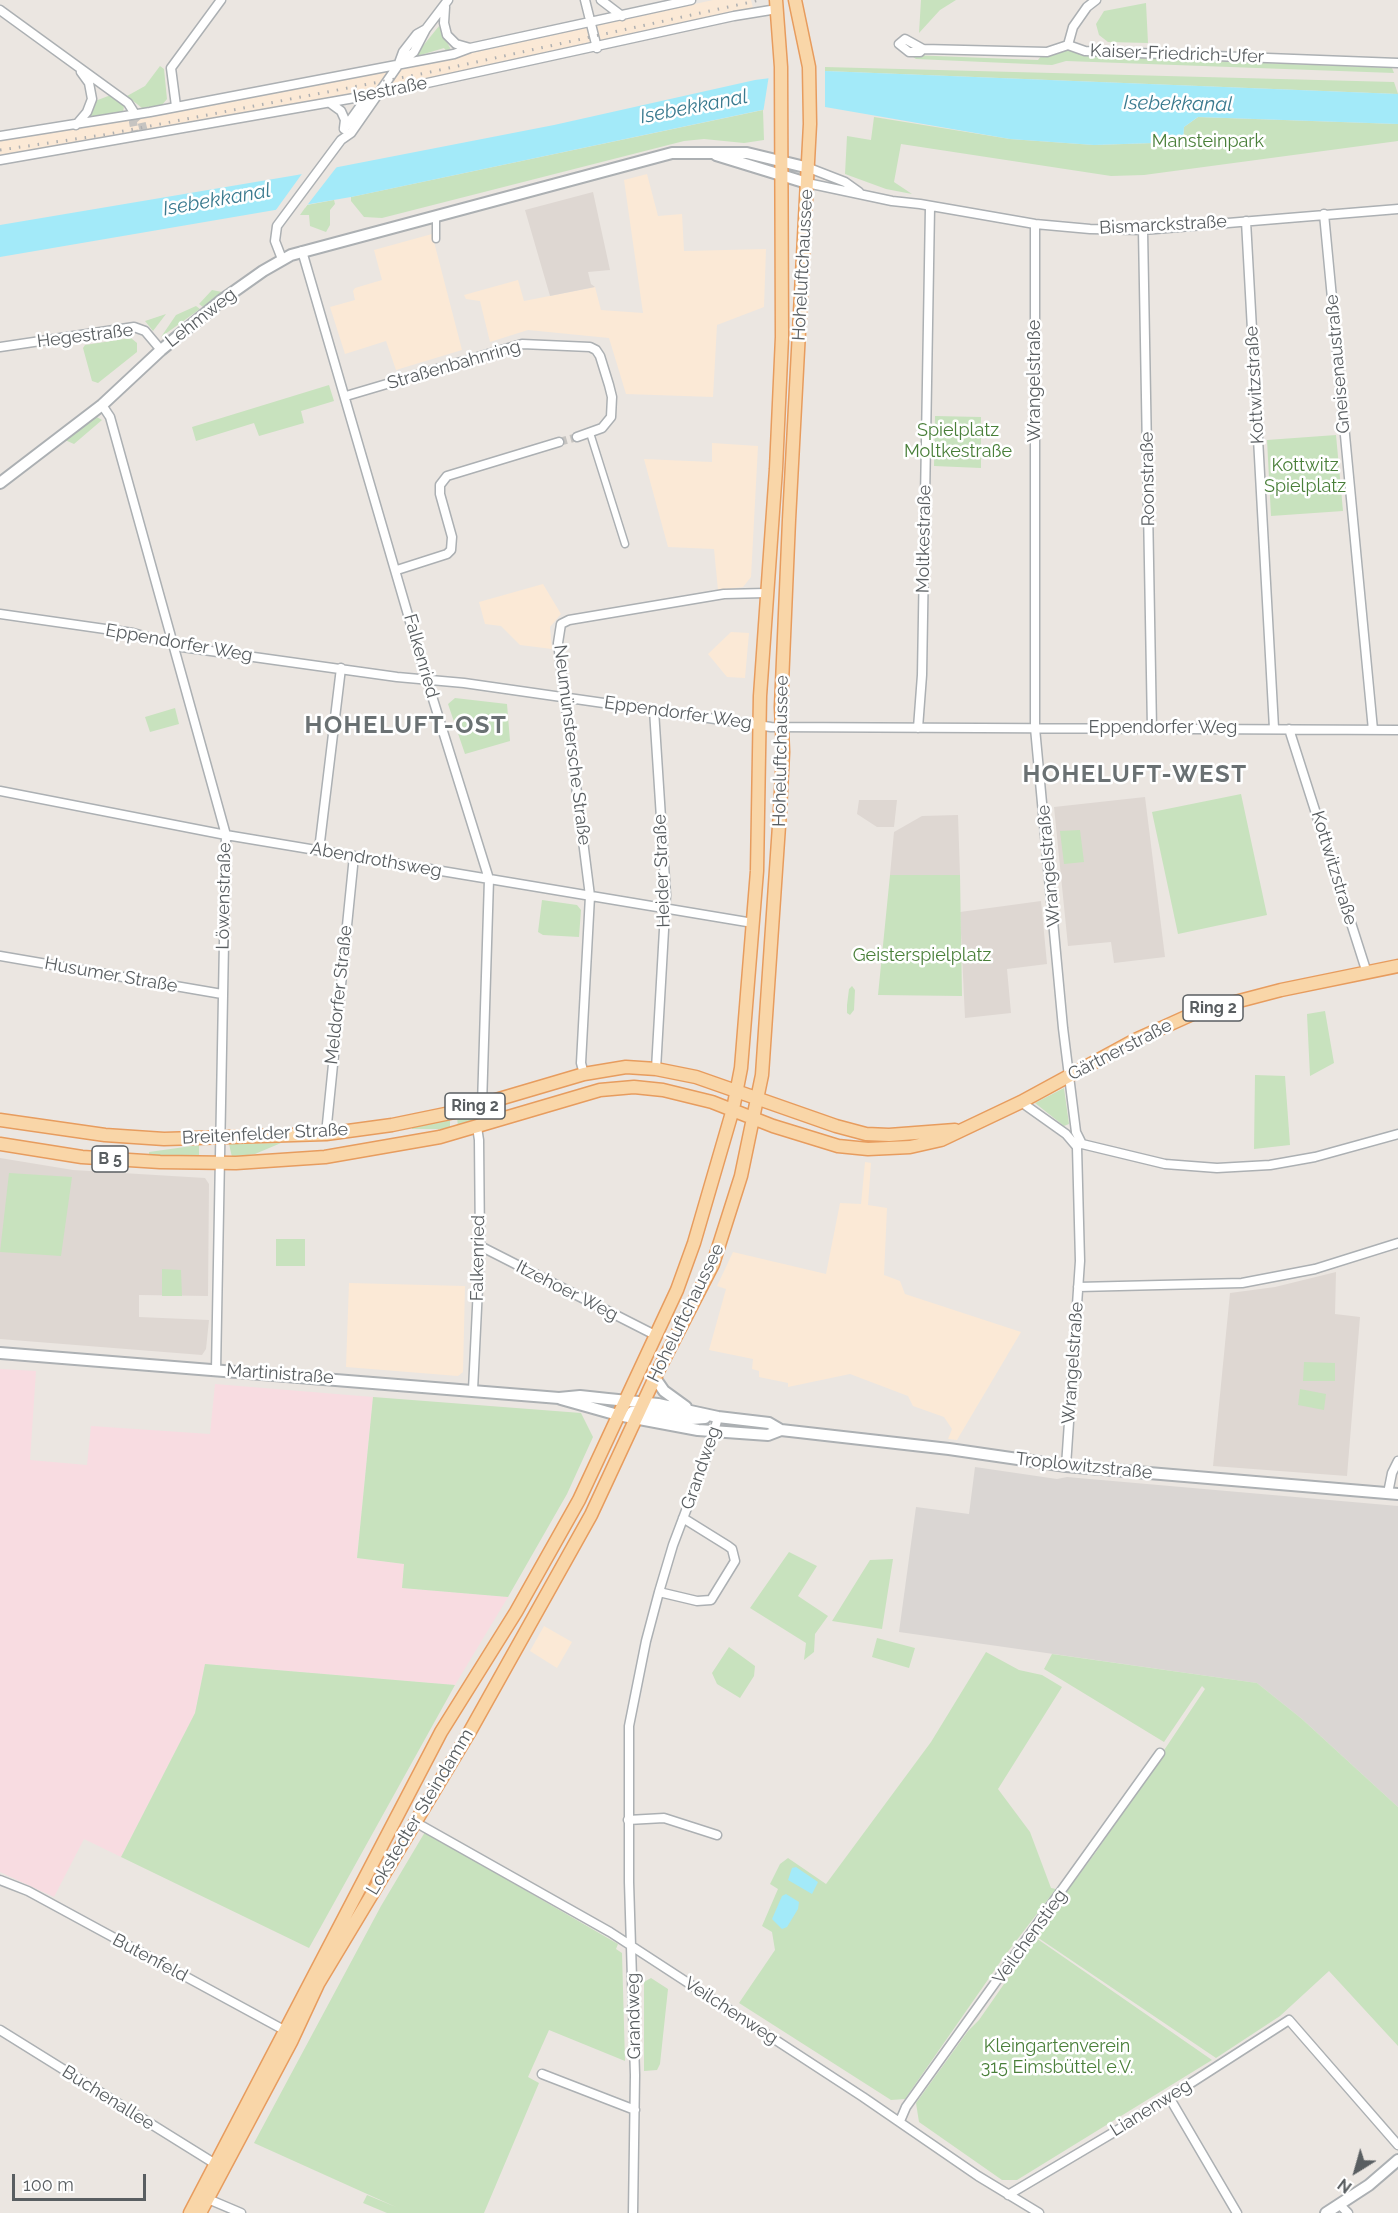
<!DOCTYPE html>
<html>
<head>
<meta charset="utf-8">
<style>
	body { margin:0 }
	#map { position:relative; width:1398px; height:2213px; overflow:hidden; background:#ebe6e1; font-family:Raleway,sans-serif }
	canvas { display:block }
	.north { position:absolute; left:1326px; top:2141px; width:60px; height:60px; -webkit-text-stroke:4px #fff; paint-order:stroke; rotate:217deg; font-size:16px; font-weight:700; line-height:24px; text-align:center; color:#595e61 }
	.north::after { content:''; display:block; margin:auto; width:21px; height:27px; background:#595e61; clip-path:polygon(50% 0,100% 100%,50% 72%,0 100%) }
	.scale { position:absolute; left:12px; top:2174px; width:134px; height:27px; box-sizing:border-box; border:3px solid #595e61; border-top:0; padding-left:8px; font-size:18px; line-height:21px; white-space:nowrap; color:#595e61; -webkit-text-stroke:4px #fff; paint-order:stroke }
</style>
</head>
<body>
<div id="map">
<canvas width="1398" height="2213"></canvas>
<div class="north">N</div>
<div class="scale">100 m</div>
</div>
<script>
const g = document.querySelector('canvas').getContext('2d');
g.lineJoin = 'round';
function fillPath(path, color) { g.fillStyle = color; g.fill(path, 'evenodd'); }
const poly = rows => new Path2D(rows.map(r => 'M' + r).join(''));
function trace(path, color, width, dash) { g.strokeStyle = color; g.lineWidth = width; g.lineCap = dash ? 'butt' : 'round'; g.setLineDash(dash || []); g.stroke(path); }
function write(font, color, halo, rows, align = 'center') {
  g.font = font + ' Raleway,sans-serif'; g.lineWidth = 5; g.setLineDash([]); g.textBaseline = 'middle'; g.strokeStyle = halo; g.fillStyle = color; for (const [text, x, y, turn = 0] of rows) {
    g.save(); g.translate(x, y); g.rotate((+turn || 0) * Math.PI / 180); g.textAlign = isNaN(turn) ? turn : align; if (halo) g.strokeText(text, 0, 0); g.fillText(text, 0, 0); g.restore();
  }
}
fillPath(poly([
	[713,0,751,0,753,8,427,79,103,141,0,156,0,140,101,125,426,63],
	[647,174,658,216,682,214,684,251,766,249,764,307,717,325,713,397,626,394,609,338,528,330,490,342,480,301,466,299,464,295,518,280,524,301,595,287,601,310,643,313,624,180],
	[432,234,462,350,396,370,386,341,345,354,330,307,355,300,353,291,355,288,382,280,374,250],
	[712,443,758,446,751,577,743,587,718,590,714,549,668,547,644,459,712,462],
	[543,584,561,614,550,627,552,649,520,645,501,626,485,624,479,602],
	[731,632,749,633,745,678,727,677,708,654],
	[865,1162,871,1163,868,1205,887,1208,884,1275,900,1281,905,1294,1021,1332,957,1440,948,1439,952,1429,944,1417,913,1406,908,1396,850,1374,788,1387,788,1383,759,1377,759,1371,752,1369,753,1359,709,1350,726,1289,717,1286,733,1252,826,1274,840,1203,861,1204],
	[349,1283,465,1286,463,1372,458,1376,346,1367],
	[544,1626,572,1642,557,1668,530,1651]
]), '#fbe9d6');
fillPath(poly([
	[975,1467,1057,1479,1067,1477,1398,1506,1398,1807,1302,1719,1257,1683,899,1632,916,1507,969,1514]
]), '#dad6d3');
fillPath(poly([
	[593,192,610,270,588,272,591,284,595,287,550,296,525,210],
	[1145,797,1165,957,1114,963,1111,942,1068,946,1054,807],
	[859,800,897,800,894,827,877,827,857,814],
	[958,815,960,875,890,875,894,832,922,816],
	[1041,901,1047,964,1007,969,1011,1013,965,1018,960,912],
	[0,1158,73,1170,205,1178,209,1184,208,1296,139,1295,139,1317,209,1320,206,1349,202,1355,0,1339],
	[1336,1272,1335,1314,1360,1317,1347,1476,1213,1466,1230,1293,1275,1287]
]), '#ded7d2');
fillPath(poly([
	[0,1369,36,1371,30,1460,87,1465,91,1426,210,1434,215,1384,373,1397,357,1558,404,1564,402,1588,508,1597,455,1685,205,1664,195,1713,121,1857,84,1839,54,1897,0,1872]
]), '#f8dce1');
fillPath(poly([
	[921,0,956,0,940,10,919,33],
	[1146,3,1148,43,1108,42,1099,35,1096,24,1104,11],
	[439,26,451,50,446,51,444,48,414,57],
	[1070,50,1083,56,1392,68,1394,73,1066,61,1052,65,916,59,910,55,1038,60,1041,56],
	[160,66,164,69,167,99,161,106,142,108,127,96,145,86],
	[825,67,1394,82,1398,94,825,71],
	[111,95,124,106,123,113,87,119,95,101],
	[763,110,764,140,744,143,704,139,684,141,382,218,364,217,351,201,351,197],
	[874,117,1010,139,1094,145,1183,142,1184,127,1198,117,1398,124,1398,141,1144,175,1111,176,901,144,894,182,912,194,886,189,845,174,847,136,871,140],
	[334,200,335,204,330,210,330,225,326,232,310,226,309,215,300,215,307,205],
	[212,290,222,292,203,307,199,304],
	[196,306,200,309,161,337,176,315],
	[166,314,153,331,145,321],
	[131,338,137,343,137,352,98,383,92,381,83,348,85,345],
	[329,385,334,401,301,411,304,423,259,436,254,423,196,441,192,427],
	[95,416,102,420,74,444,65,440],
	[935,416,981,417,981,468,934,466],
	[1336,435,1343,511,1271,516,1267,440],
	[455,698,507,704,510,741,465,754,448,704],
	[175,708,179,724,150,732,145,717],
	[1241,794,1267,915,1178,934,1152,812],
	[1080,830,1084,862,1064,864,1060,831],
	[890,875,960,875,962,996,878,995],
	[542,900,577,905,581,910,579,937,543,935,538,932],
	[852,986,855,990,854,1010,850,1015,847,1013,847,1005,849,989],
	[1325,1011,1334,1063,1310,1076,1307,1014],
	[1255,1075,1285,1076,1290,1145,1254,1149],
	[1064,1088,1069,1124,1064,1126,1035,1103],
	[479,1112,502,1113,458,1128,457,1116],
	[450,1118,450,1129,412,1129,412,1125],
	[281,1143,255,1154,232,1157,229,1144],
	[199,1145,199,1159,149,1157,149,1152],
	[9,1173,72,1177,61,1256,0,1252],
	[276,1239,305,1239,305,1266,276,1266],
	[162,1269,181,1270,182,1296,162,1296],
	[1304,1362,1335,1363,1335,1381,1303,1381],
	[1300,1389,1326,1394,1324,1410,1298,1405],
	[373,1397,581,1413,593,1437,567,1494,508,1597,402,1588,404,1564,357,1558],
	[789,1552,817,1566,798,1596,828,1616,815,1634,814,1652,804,1660,806,1643,750,1608],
	[893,1559,882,1629,832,1621,870,1560],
	[877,1638,915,1648,909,1668,872,1657],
	[729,1647,755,1666,754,1676,740,1698,717,1684,712,1673],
	[986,1652,1019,1670,1042,1675,1062,1687,998,1789,1030,1832,1051,1888,1056,1889,1003,1958,905,2099,891,2100,739,2003,775,1950,772,1932,762,1926,778,1889,770,1884,780,1864,788,1858,826,1884,931,1742],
	[1052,1654,1257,1683,1302,1719,1398,1807,1398,2046,1329,1971,1280,2016,1216,2058,1034,1935,1096,1852,1205,1689,1202,1686,1164,1742,1044,1669],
	[205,1664,455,1685,309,1948,121,1857,195,1713],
	[425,1832,618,1944,616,1949,622,1953,625,2061,549,2030,528,2077,539,2083,484,2213,387,2213,363,2203,367,2195,396,2207,254,2143,381,1906],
	[1036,1938,1212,2060,1017,2180,1002,2180,919,2122,916,2103,968,2031,979,2020],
	[651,1978,668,1989,660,2064,657,2070,644,2071,644,1982]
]), '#c8e2be');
fillPath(poly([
	[825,71,1398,94,1398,124,1198,117,1184,127,1183,142,1094,145,1010,139,825,107,762,110,351,197,0,257,0,225,297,175,554,125,755,80],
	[796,1867,818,1882,812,1894,788,1880,792,1868],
	[786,1894,799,1902,798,1909,787,1927,782,1929,772,1919,782,1896]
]), '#a3eaf9');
fillPath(poly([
	[825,68,825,110,763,113,769,75],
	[339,164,305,208,273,214,304,171]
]), '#ebe6e1');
trace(poly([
	[136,138,133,122,135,114,141,120,145,136],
	[559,442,577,437]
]), '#c6c4c1', 8, [8, 4]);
const pedestrian = poly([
	[436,239,436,216],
	[590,433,625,544]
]);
const minor = poly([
	[585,0,597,48],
	[601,0,622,16],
	[445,7,444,23,447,35,456,44,470,48],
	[0,10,128,103,135,114],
	[1068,45,1073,27,1087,7,1096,0],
	[923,49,920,52,909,52,899,44,905,39,923,49,1047,52,1068,45,1085,51,1398,63],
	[399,63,403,52,417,34,426,29],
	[330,103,341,111,345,120,344,128],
	[176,106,171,68,221,0],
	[76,125,87,112,92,99,89,83,81,72],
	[344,129,364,101,373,96],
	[0,136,150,112,454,54,470,48,691,0],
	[0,160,377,94,734,16,777,9],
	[809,168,845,182,859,192],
	[807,183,892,201,920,204,1035,224,1090,229,1143,230,1398,209],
	[1324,214,1373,730],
	[1246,221,1274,728],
	[1035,224,1035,728,1063,1028,1076,1132,1082,1144],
	[1143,230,1152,729],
	[302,251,427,680,489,879,482,1105],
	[282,259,275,241,277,226,341,140,351,133,399,64,414,52,426,29,448,0],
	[0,347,134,327,145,331,161,350],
	[346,396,522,344,590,347,596,350,600,356,609,385,612,397,611,417,602,428,577,437],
	[102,405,110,417,226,835,216,1370],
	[397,570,447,554,451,550,452,537,440,494,440,485,447,476,559,442],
	[0,614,133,633,182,647,397,677,464,683,771,727,1398,730],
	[654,710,666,895,656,1069],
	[918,728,922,675,930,207],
	[1289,729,1367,973],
	[0,791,226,835,753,923],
	[319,850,341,668],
	[0,956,222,994],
	[584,1074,581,1063,590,896,558,643,561,624,569,620,724,594,766,593],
	[1021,1102,1066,1134,1077,1147],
	[326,1134,354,856],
	[1082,1144,1165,1164,1217,1168,1270,1165,1315,1157,1398,1134],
	[480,1246,655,1335],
	[1078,1287,1242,1283,1315,1269,1398,1243],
	[473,1390,480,1246,479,1140,477,1127],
	[1066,1466,1080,1261,1077,1147],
	[1388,1493,1392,1473,1398,1461],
	[659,1592,697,1601,711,1600,735,1561,732,1549,728,1546,683,1518],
	[628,1820,664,1818,717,1835],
	[415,1822,610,1932,863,2097,978,2176,1039,2213],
	[0,1880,28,1891,284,2030,285,2035],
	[0,2030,217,2165],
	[542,2074,635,2110],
	[1169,2097,1237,2213],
	[900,2121,906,2107,1160,1753],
	[1008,2195,1121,2128,1289,2020,1398,2145],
	[208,2199,241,2213],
	[1340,2205,1348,2213],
	[633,2213,635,2075,629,1882,629,1726,646,1641,659,1592,673,1545,710,1447,718,1417]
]);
const tertiary = poly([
	[716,155,807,183],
	[0,483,102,405,161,350,222,300,263,271,291,255,672,153,747,153,809,168],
	[0,1353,559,1398,580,1396,608,1399,658,1404,718,1417,769,1423,781,1430,949,1449,1066,1466,1398,1494],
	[655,1378,664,1391,686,1407],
	[561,1399,618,1415,698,1430,768,1435,781,1430],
	[632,1412,656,1412,691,1419,705,1418],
	[1326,2213,1369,2185,1398,2160]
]);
const primary = poly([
	[0,1120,105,1135,164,1139,326,1134,392,1125,455,1112,584,1074,626,1067,656,1069,696,1077,836,1126,866,1134,889,1135,955,1130],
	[0,1144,82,1157,160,1162,236,1163,325,1157,440,1137,600,1090,634,1087,663,1090,712,1102,773,1126,838,1146,868,1149,910,1147,941,1140,1021,1102,1135,1040,1197,1012,1281,990,1398,966],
	[190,2213,441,1732,516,1612,579,1500,677,1290,694,1243,733,1109,741,1068,757,871,760,696,776,469,782,337,781,67,776,0],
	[200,2213,291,2042,318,1984,469,1733,591,1515,658,1371,713,1264,741,1176,762,1075,780,811,783,752,781,707,789,520,810,124,809,67,795,0]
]);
trace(pedestrian, '#acb0b3', 9);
trace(minor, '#acb0b3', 11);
trace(tertiary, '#acb0b3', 14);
trace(primary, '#e79c5e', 15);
trace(pedestrian, '#fff', 6);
trace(minor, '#fff', 8);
trace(tertiary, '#fff', 10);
trace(primary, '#f9d6a8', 12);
trace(poly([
	[0,150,103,135,426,73,760,0]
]), '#afb0b1', 3, [1.5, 8]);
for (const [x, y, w] of [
	[1213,1008,60],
	[475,1106,60],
	[110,1159,36]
]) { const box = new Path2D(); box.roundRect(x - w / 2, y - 13, w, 26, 4.5); g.fillStyle = '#fff'; g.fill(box); trace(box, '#595e61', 1.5); }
write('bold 16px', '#595e61', null, [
	["Ring 2",1213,1008],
	["Ring 2",475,1106],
	["B 5",110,1159]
]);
write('18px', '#595e61', '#fff', [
	["Kaiser-Friedrich-Ufer",1177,54,2],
	["Isestraße",390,90,-11],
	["Bismarckstraße",1163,225,-3],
	["Hoheluftchaussee",803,265,-87],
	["Lehmweg",201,318,-38],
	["Hegestraße",85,336,-7],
	["Gneisenaustraße",1338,364,-95],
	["Straßenbahnring",454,365,-16],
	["Wrangelstraße",1035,381,-90],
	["Kottwitzstraße",1255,385,-93],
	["Roonstraße",1148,479,-91],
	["Moltkestraße",924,539,-89],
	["Eppendorfer Weg",179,643,10],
	["Falkenried",421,656,74],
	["Eppendorfer Weg",678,713,8],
	["Eppendorfer Weg",1163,728],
	["Neumünstersche Straße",572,745,83],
	["Hoheluftchaussee",781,751,-89],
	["Abendrothsweg",376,860,10],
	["Wrangelstraße",1049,866,-95],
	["Kottwitzstraße",1334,868,73],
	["Heider Straße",662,871,-92],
	["Löwenstraße",224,896,-89],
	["Husumer Straße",111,975,10],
	["Meldorfer Straße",339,995,-84],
	["Gärtnerstraße",1120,1050,-27],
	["Breitenfelder Straße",265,1134,-3],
	["Falkenried",478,1258,-89],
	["Itzehoer Weg",567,1291,27],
	["Hoheluftchaussee",686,1313,-64],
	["Wrangelstraße",1073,1363,-86],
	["Martinistraße",280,1374,4],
	["Troplowitzstraße",1084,1466,6],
	["Grandweg",701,1468,-71],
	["Lokstedter Steindamm",420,1812,-59],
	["Veilchenstieg",1030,1937,-54],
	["Butenfeld",150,1958,28],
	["Veilchenweg",731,2011,33],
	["Grandweg",634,2016,-91],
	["Buchenallee",108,2098,32],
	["Lianenweg",1151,2108,-32]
]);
write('18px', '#497f39', '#fff', [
	["Mansteinpark",1208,142],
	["Spielplatz",958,431],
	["Moltkestraße",958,452],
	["Kottwitz",1305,466],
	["Spielplatz",1305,487],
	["Geisterspielplatz",922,956],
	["Kleingartenverein",1057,2047],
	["315 Eimsbüttel e.V.",1057,2068]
]);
write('italic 20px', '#3a7a8f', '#fff', [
	["Isebekkanal",1178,104,1],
	["Isebekkanal",694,107,-11],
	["Isebekkanal",217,200,-10]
]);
g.letterSpacing = '1.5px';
write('bold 24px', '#6a7173', '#fff', [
	["HOHELUFT-OST",406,726],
	["HOHELUFT-WEST",1135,775]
]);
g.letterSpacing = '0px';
</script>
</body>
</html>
